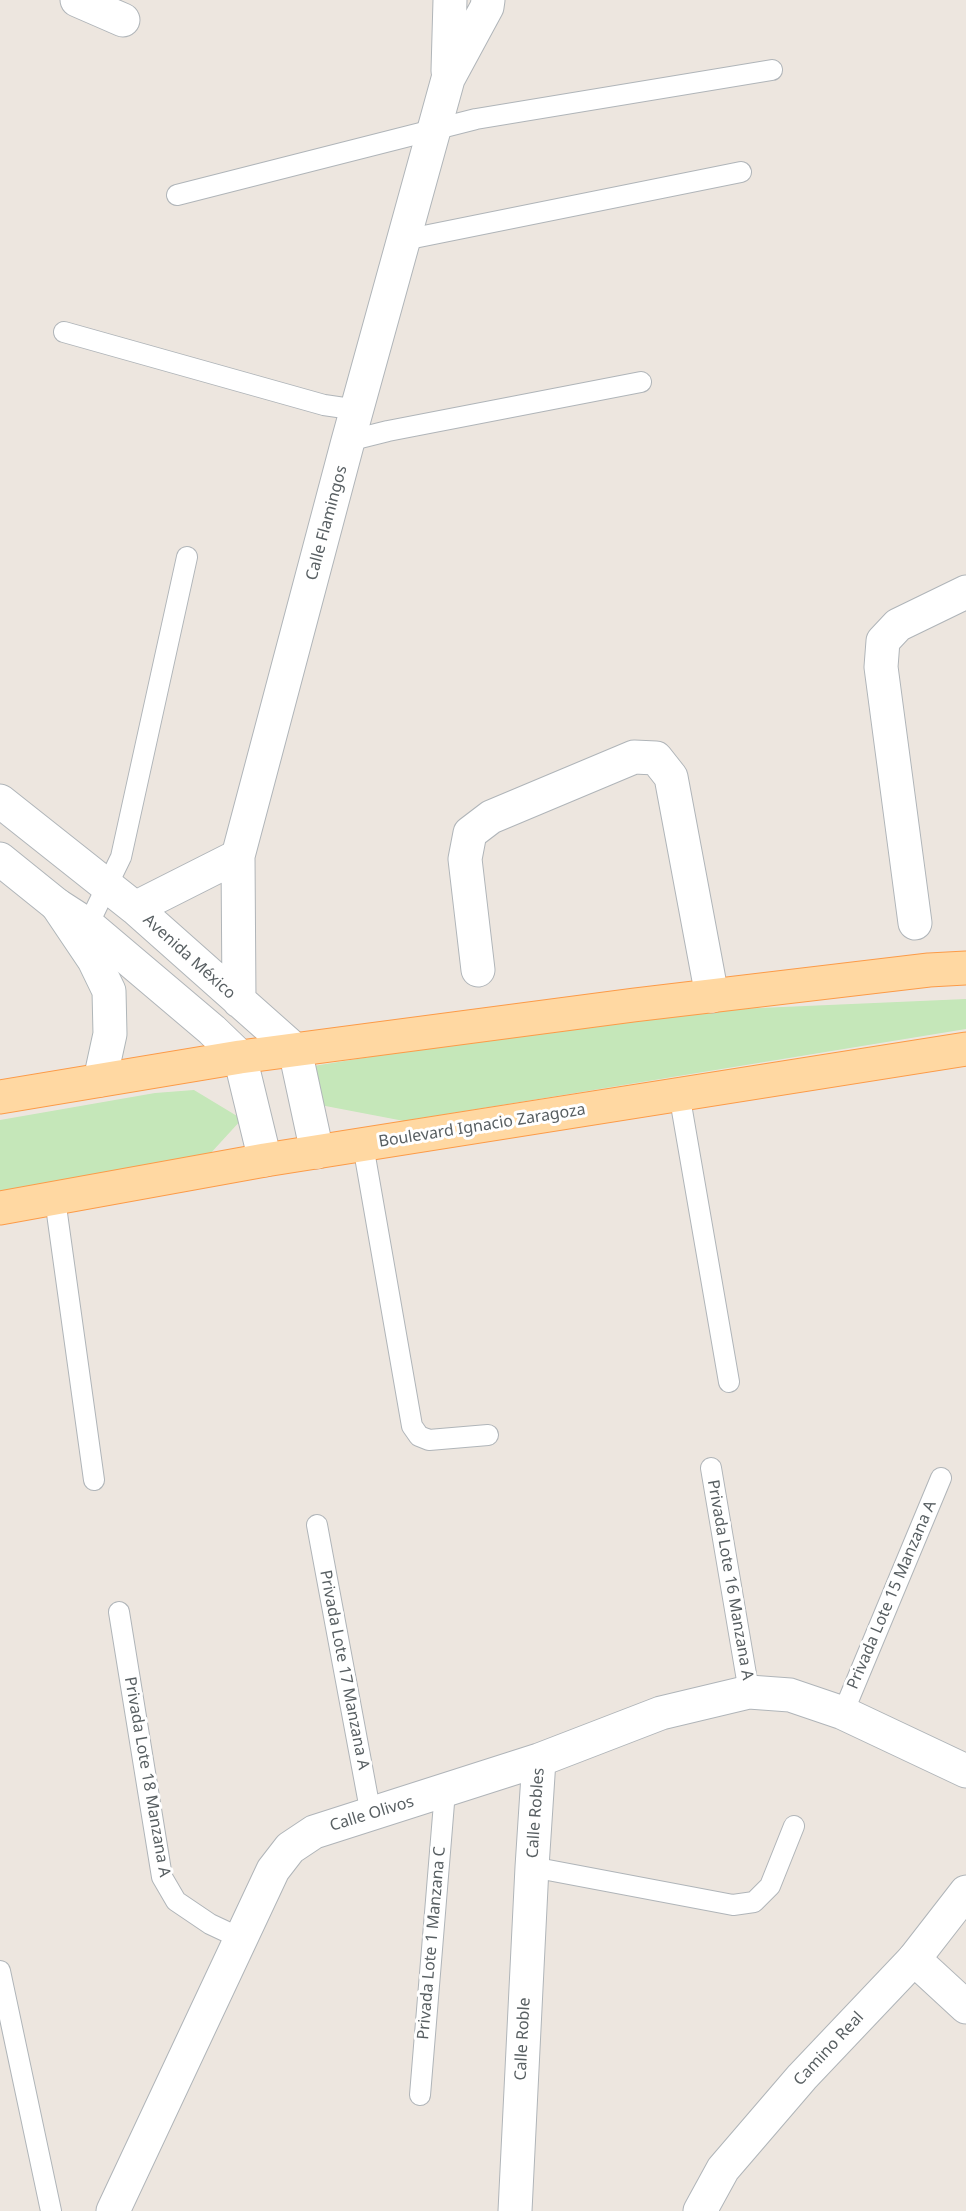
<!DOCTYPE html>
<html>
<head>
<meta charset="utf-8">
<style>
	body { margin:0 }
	canvas { display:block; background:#ede6df }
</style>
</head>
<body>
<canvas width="966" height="2211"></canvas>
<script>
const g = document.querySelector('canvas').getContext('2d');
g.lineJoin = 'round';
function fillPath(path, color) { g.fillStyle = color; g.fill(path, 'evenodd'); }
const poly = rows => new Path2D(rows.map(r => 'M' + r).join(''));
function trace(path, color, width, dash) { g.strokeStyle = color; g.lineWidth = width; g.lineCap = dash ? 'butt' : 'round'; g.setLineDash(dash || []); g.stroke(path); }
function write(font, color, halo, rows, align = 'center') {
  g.font = font + ' "Noto Sans",sans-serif'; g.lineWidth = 6; g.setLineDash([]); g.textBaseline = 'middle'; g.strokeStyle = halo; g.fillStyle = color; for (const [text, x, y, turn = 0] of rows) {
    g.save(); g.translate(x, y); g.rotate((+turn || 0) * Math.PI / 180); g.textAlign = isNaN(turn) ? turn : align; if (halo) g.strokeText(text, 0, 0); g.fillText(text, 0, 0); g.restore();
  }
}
fillPath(poly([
	[966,999,966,1029,404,1121,315,1104,307,1067,514,1034,691,1011],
	[194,1090,242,1119,209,1155,0,1193,0,1120,155,1093]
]), '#c5e7b9');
const service = poly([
	[177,195,476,119,772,70],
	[404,240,741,172],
	[64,332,324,405,358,410],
	[348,441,388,431,641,382],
	[88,925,121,857,187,557],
	[679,1093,729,1382],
	[363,1145,412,1426,419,1436,429,1440,488,1435],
	[55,1199,94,1480],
	[711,1468,749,1692],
	[317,1525,371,1815],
	[119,1612,162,1877,176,1901,210,1924,242,1939],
	[843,1713,941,1478],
	[532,1867,733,1905,754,1902,770,1886,794,1826],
	[0,1971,51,2211],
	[420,2095,445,1791]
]);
const minor = poly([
	[77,0,123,20],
	[448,71,450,0],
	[0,801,135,908,295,1050,317,1152],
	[0,859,57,905,88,925,212,1030,240,1057,265,1160],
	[135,908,238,856],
	[915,923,881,667,883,641,898,625,966,592],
	[478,970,465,859,470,833,491,817,634,757,656,758,671,777,712,996],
	[239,1001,238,856,348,441,448,79,487,7,488,0],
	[914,1959,966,2007],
	[113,2211,273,1870,290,1848,314,1832,539,1760,661,1713,749,1692,790,1695,843,1713,966,1771],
	[515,2211,532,1867,539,1760]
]);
const tertiary = poly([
	[700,2211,723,2169,802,2077,914,1959,966,1892]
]);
const secondary = poly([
	[57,905,94,960,109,991,110,1034,100,1080]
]);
const primary = poly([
	[0,1097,240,1057,634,1005,929,970,966,968],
	[0,1208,265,1160,966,1049]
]);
trace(service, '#b0b5b9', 22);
trace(minor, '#b0b5b9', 35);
trace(tertiary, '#b0b5b9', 35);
trace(secondary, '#afb6b9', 35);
trace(primary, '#fc9b48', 35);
trace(service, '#fff', 20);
trace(minor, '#fff', 33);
trace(tertiary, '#fff', 33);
trace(secondary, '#fff', 33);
trace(primary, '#ffd8a2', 33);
write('16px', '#585f62', '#fff', [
	["Calle Flamingos",327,523,-75],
	["Avenida México",189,957,42],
	["Boulevard Ignacio Zaragoza",482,1126,-9],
	["Privada Lote 16 Manzana A",730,1580,80],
	["Privada Lote 15 Manzana A",892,1595,-67],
	["Privada Lote 17 Manzana A",344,1670,79],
	["Privada Lote 18 Manzana A",147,1777,80],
	["Calle Robles",536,1813,-86],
	["Calle Olivos",372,1814,-17],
	["Privada Lote 1 Manzana C",432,1943,-85],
	["Calle Roble",523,2039,-87],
	["Camino Real",829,2049,-47]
]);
</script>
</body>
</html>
